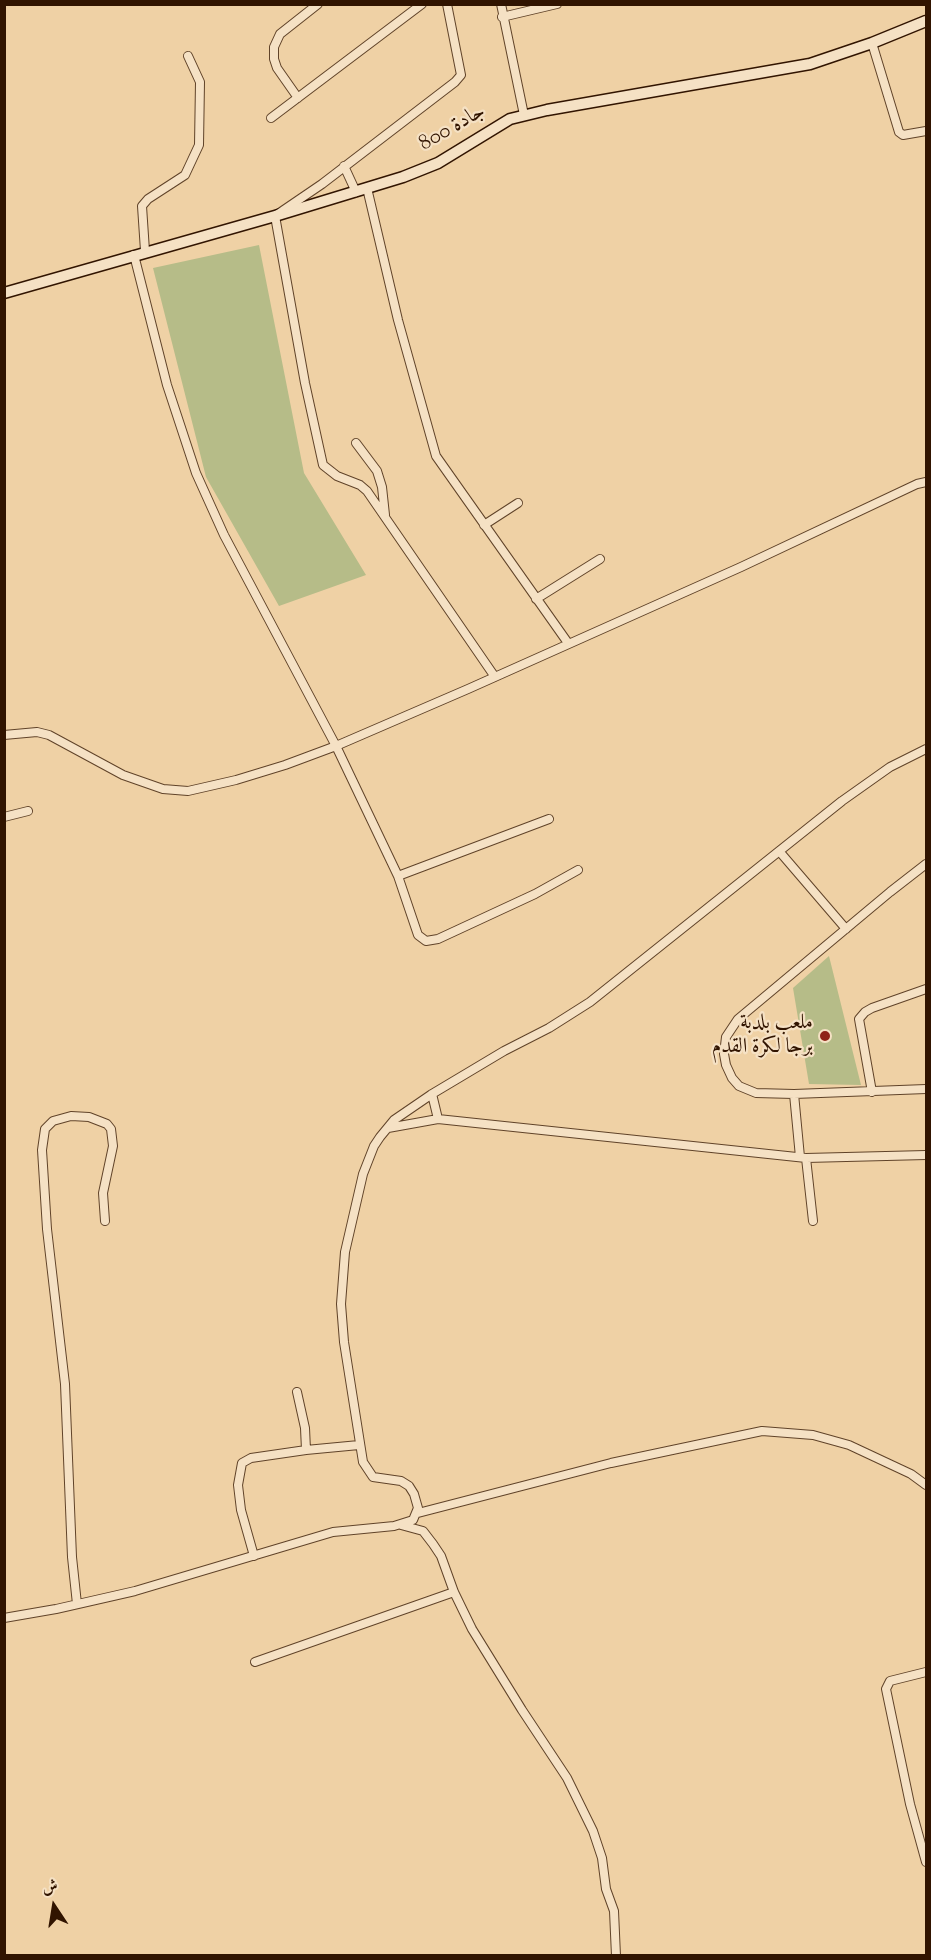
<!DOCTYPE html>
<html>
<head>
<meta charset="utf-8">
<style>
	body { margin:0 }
	#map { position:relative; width:931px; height:1960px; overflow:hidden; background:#efd1a5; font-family:"Sorts Mill Goudy",Amiri,serif }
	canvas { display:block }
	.frame { position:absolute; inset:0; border:6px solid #311400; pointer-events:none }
	.north { position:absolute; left:24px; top:1876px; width:60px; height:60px; -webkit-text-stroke:4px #f5e1c4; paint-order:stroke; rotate:348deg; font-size:16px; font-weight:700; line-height:24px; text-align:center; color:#311400 }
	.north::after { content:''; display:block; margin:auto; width:21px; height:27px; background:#311400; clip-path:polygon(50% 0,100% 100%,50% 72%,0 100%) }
</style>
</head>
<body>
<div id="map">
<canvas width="931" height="1960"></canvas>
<div class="frame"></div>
<div class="north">ش</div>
</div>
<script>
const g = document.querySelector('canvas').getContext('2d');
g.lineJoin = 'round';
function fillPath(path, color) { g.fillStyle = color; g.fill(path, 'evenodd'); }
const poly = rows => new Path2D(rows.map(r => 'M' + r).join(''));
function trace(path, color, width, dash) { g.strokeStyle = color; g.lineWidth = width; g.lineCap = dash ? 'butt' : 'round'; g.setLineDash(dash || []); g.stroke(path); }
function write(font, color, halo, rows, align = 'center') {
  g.font = font + ' "Sorts Mill Goudy",Amiri,serif'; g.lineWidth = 4.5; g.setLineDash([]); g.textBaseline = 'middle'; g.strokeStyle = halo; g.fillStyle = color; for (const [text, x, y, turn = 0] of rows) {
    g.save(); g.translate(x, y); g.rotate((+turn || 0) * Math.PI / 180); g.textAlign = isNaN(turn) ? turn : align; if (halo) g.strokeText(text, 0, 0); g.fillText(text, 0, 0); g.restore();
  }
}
fillPath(poly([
	[259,245,304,473,366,575,279,606,206,477,153,268],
	[829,956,861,1085,809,1084,793,988]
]), '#b6bc88');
const minor = poly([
	[447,4,461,75,455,82,322,184,275,216,305,383,323,465,337,476,360,485,367,491,495,677],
	[501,4,524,115],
	[502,17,557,4],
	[872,43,899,132,903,135,926,131],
	[298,98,277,68,274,59,274,47,280,34,318,4],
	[271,118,422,4],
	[344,166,356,192],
	[367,188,398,320,436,456,568,643],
	[145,251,142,206,148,199,185,175,199,145,200,82,188,56],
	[134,255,167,385,196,473,224,535,336,746,398,876,418,935,426,941,438,939,535,894,578,870],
	[356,443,377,471,382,487,385,515],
	[484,525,518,503],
	[536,599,600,559],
	[4,735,37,732,49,735,123,775,163,789,188,791,236,780,285,765,336,746,468,689,741,567,917,484,926,482],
	[4,817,28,811],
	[779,851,846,929],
	[926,864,890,892,738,1019,726,1037,724,1054,726,1065,732,1078,739,1086,756,1093,794,1094,926,1089],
	[398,876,549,819],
	[872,1092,859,1019,865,1012,872,1008,926,989],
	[432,1094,438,1119],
	[794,1094,800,1157],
	[388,1128,438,1119,806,1158,926,1155],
	[806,1158,813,1221],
	[297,1392,305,1428,306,1450],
	[418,1513,611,1463,762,1431,813,1435,849,1445,911,1474,926,1485],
	[401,1525,423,1531,433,1544,441,1556,454,1592,472,1629,522,1710,567,1778,593,1831,602,1858,606,1889,614,1911,616,1956],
	[254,1556,241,1510,238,1485,242,1463,251,1458,306,1450,359,1445],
	[77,1604,72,1557,65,1384,47,1229,42,1150,45,1129,53,1121,71,1116,89,1117,107,1124,111,1129,113,1146,103,1193,105,1221],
	[4,1618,56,1609,135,1591,333,1532,394,1526,413,1520,418,1508,414,1494,409,1486,401,1481,373,1477,363,1462,344,1342,341,1304,345,1252,363,1174,374,1146,380,1137,394,1120,432,1094,504,1051,549,1028,590,1002,842,801,890,767,926,749],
	[255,1662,454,1592],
	[926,1672,890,1681,886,1689,910,1804,926,1862]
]);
const secondary = poly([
	[4,293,275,216,403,177,438,163,510,119,547,110,810,64,872,43,926,21]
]);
trace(minor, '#604329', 10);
trace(secondary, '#311400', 13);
trace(minor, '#f5e1c4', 8);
trace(secondary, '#f5e1c4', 10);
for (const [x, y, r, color] of [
	[825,1036,6,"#8f2418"]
]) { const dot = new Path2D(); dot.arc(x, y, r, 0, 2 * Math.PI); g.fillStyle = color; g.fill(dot); trace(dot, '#f5e1c4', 2); }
write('21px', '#311400', '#f5e1c4', [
	["جادة 800",453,129,-30]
]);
write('21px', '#311400', '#f5e1c4', [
	["ملعب بلدبة",813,1024],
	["برجا لكرة القدم",813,1048]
], 'right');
</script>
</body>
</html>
